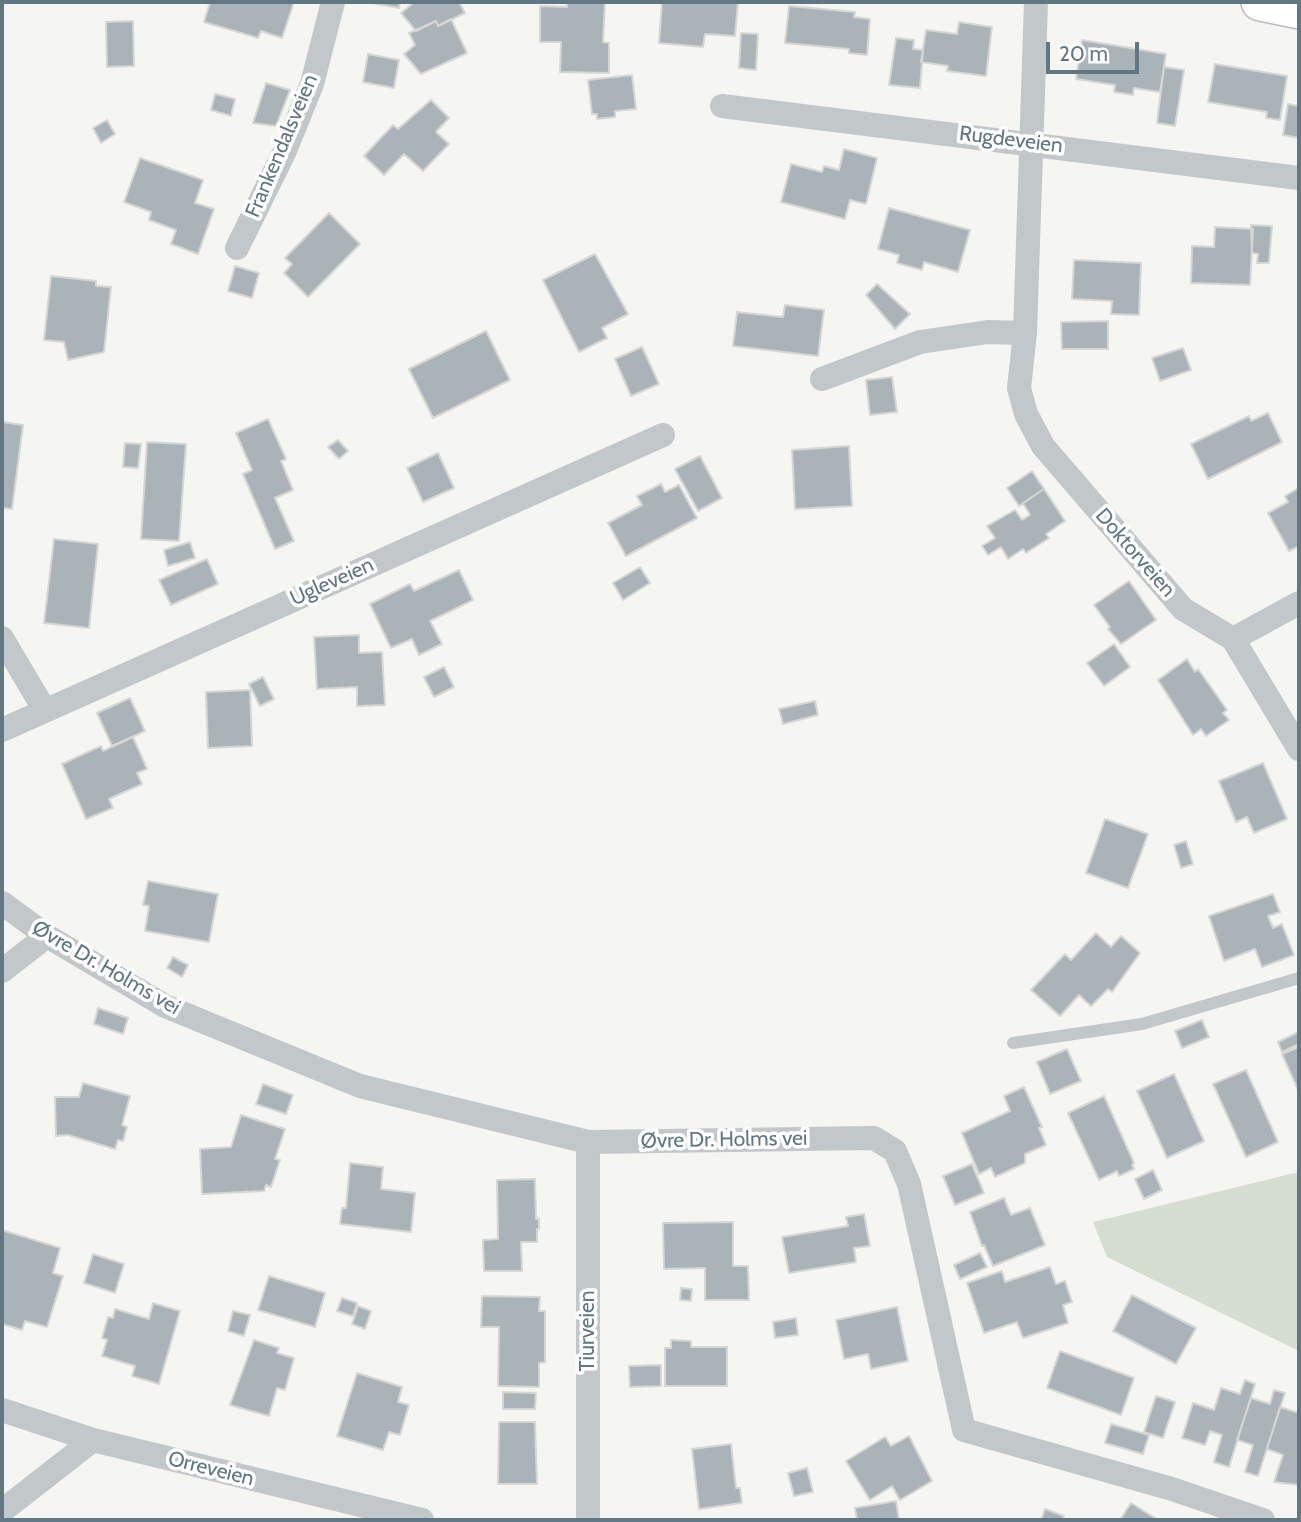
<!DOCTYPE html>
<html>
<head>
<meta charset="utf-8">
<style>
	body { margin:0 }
	#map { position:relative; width:1301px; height:1522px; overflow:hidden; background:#f5f5f1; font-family:Cabin,sans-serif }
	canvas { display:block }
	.frame { position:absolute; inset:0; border:4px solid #617784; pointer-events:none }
	.scale { position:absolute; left:1046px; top:42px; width:93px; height:32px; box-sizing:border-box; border:4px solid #617784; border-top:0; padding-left:9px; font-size:21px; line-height:24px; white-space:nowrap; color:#617784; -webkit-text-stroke:5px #fff; paint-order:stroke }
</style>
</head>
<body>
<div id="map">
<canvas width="1301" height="1522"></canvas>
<div class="frame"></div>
<div class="scale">20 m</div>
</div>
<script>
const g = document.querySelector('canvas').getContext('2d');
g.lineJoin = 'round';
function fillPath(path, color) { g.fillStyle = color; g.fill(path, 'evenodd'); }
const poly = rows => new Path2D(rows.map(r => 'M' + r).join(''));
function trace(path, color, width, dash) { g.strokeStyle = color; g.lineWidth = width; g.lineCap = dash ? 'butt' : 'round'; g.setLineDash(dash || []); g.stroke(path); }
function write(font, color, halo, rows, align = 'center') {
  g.font = font + ' Cabin,sans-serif'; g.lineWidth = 7; g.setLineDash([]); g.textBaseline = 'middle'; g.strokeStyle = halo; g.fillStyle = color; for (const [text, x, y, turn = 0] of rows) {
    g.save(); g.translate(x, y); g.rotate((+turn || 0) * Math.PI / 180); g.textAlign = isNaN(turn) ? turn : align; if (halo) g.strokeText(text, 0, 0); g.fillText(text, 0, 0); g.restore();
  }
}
fillPath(poly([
	[1299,1172,1299,1351,1107,1257,1093,1222]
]), '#d6ddd1');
const building = poly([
	[210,2,294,2,282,38,261,31,258,38,204,22,210,2],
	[367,2,400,2,399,8,367,2],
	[410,2,459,2,465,13,438,26,436,21,416,31,401,13,412,4,410,2],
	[567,2,605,2,603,42,609,43,609,73,560,72,561,42,540,42,540,6,567,7,567,2],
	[662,2,738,2,735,36,705,34,703,47,659,43,662,2],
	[789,6,855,12,854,17,870,19,867,55,849,53,849,49,785,43,789,6],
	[451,19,467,53,421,74,404,54,415,45,409,33,436,21,438,26,451,19],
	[133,21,134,66,107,67,106,22,133,21],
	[959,22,992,27,986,76,947,71,948,66,921,62,926,30,957,34,959,22],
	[741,33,758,34,756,70,739,68,741,33],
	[896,38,914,40,913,49,923,50,920,88,889,85,896,38],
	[1082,40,1166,54,1160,92,1134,88,1133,95,1114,92,1115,85,1076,79,1082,40],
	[368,54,399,60,394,88,363,82,368,54],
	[1215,64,1287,76,1280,120,1266,118,1267,112,1208,102,1215,64],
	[1164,67,1184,70,1175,126,1157,123,1164,67],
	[632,75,636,109,615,111,615,117,597,119,597,114,592,114,588,80,632,75],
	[266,83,290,90,276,126,253,123,266,83],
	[215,94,235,99,231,116,211,110,215,94],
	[431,100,449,118,436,132,449,144,423,171,404,154,384,175,364,156,393,125,398,129,431,100],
	[1288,104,1299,106,1299,138,1283,135,1288,104],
	[107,120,115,134,101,143,93,128,107,120],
	[844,149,877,158,866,204,850,200,845,219,781,202,791,164,822,172,824,166,839,170,844,149],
	[140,158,203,180,195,203,214,209,198,254,171,244,176,230,149,220,151,212,124,202,140,158],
	[889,208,970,230,958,272,924,262,922,270,897,263,899,255,878,249,889,208],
	[329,213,360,244,308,297,284,273,292,264,285,258,329,213],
	[1251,225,1272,226,1269,263,1257,263,1258,254,1252,253,1251,225],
	[1215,227,1253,229,1250,285,1191,283,1192,246,1214,247,1215,227],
	[595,254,628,314,602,328,607,338,579,352,543,280,595,254],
	[1074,260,1141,263,1139,315,1111,314,1112,301,1072,299,1074,260],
	[235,266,259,273,252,298,228,291,235,266],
	[51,276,96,281,96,286,111,287,104,352,68,360,64,342,44,340,51,276],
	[877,284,910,314,895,329,866,295,877,284],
	[785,305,824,310,818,356,733,346,737,312,783,317,785,305],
	[1108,321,1108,349,1062,349,1061,322,1108,321],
	[486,331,510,380,433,418,409,369,486,331],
	[642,347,659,384,631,396,615,359,642,347],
	[1183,348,1191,370,1160,381,1152,358,1183,348],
	[892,377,897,412,870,415,866,380,892,377],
	[1268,413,1282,442,1208,479,1191,444,1249,416,1251,421,1268,413],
	[268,419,286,459,281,461,293,490,275,498,294,541,275,549,243,474,252,470,236,433,268,419],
	[2,422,23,425,12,509,2,508,2,422],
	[338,440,348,451,339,459,328,447,338,440],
	[147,442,186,444,179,541,141,539,147,442],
	[125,443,141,444,138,468,123,467,125,443],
	[849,446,852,506,795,509,792,450,849,446],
	[438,453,454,488,423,502,407,468,438,453],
	[700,456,722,498,698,511,675,469,700,456],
	[1032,471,1044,489,1019,506,1007,488,1032,471],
	[661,484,665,492,679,485,697,518,626,556,608,523,642,505,637,496,661,484],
	[1299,488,1299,546,1289,551,1268,513,1288,502,1285,496,1299,488],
	[1044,489,1065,521,1046,534,1049,538,1026,553,1023,549,1008,559,1001,547,988,555,982,546,995,538,987,526,1015,510,1022,520,1030,515,1023,503,1044,489],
	[54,539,98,544,89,628,44,623,54,539],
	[190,542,195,558,168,566,164,550,190,542],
	[207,559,218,584,171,605,159,580,207,559],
	[640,567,650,583,623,600,613,583,640,567],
	[459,570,473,600,430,621,442,644,419,655,412,639,391,648,370,604,410,584,414,591,459,570],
	[1129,581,1156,620,1121,644,1108,629,1110,627,1094,605,1129,581],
	[359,635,359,653,382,652,385,705,357,706,357,687,317,689,314,637,359,635],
	[1114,644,1130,667,1104,686,1087,663,1114,644],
	[1187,659,1195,672,1198,669,1227,710,1223,713,1229,720,1206,736,1201,729,1193,735,1158,680,1187,659],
	[444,667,454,687,434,697,424,677,444,667],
	[263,677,274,699,260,706,249,684,263,677],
	[250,690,252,746,208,748,206,692,250,690],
	[130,698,145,731,112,746,97,713,130,698],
	[815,701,818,715,783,724,779,709,815,701],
	[133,737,147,769,137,773,142,784,109,799,113,808,86,819,62,764,101,746,103,751,133,737],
	[1263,763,1287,819,1254,833,1247,817,1236,822,1219,781,1263,763],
	[1105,819,1148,834,1128,888,1086,873,1105,819],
	[1186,841,1193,864,1181,868,1174,845,1186,841],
	[148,881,218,894,209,942,145,931,149,906,143,905,148,881],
	[1273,894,1280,912,1268,916,1273,928,1282,924,1294,955,1262,967,1255,949,1224,961,1209,916,1273,894],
	[1096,933,1111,947,1121,936,1140,953,1112,992,1108,989,1091,1006,1079,995,1060,1016,1031,990,1065,954,1071,960,1096,933],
	[173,957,188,965,182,977,167,968,173,957],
	[98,1008,128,1018,123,1034,94,1024,98,1008],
	[1202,1020,1209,1037,1182,1048,1175,1031,1202,1020],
	[1299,1032,1299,1044,1282,1052,1278,1042,1299,1032],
	[1299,1047,1299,1092,1282,1054,1299,1047],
	[1067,1049,1081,1081,1050,1094,1037,1062,1067,1049],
	[1246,1070,1278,1142,1246,1157,1213,1084,1246,1070],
	[1174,1074,1204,1141,1167,1158,1137,1091,1174,1074],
	[83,1083,130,1096,122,1125,127,1127,123,1141,118,1140,115,1149,68,1135,56,1136,55,1097,79,1097,83,1083],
	[263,1084,293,1095,286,1114,256,1104,263,1084],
	[1024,1087,1042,1127,1039,1128,1046,1145,1025,1154,1025,1163,995,1177,991,1168,979,1174,962,1133,1010,1111,1004,1096,1024,1087],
	[1104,1096,1134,1163,1132,1165,1134,1169,1119,1176,1117,1171,1099,1180,1068,1113,1104,1096],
	[241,1115,285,1129,275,1159,280,1160,271,1187,266,1185,264,1191,202,1194,200,1149,231,1147,241,1115],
	[350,1163,383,1167,381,1189,415,1193,411,1232,340,1224,342,1208,346,1208,350,1163],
	[972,1164,984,1193,955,1205,943,1176,972,1164],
	[1153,1170,1162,1190,1144,1199,1135,1179,1153,1170],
	[535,1179,536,1219,539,1219,539,1229,537,1229,537,1242,521,1242,522,1271,484,1271,483,1240,498,1239,497,1180,535,1179],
	[1004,1198,1011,1215,1030,1208,1045,1245,993,1266,984,1245,982,1246,970,1212,1004,1198],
	[864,1214,870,1246,854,1248,856,1262,789,1273,782,1237,848,1226,846,1217,864,1214],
	[733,1222,733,1266,748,1266,749,1300,705,1300,705,1268,664,1269,663,1223,733,1222],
	[2,1230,60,1248,53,1273,63,1276,47,1327,25,1321,22,1330,2,1324,2,1230],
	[980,1253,987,1267,960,1279,954,1265,980,1253],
	[93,1254,124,1264,115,1293,84,1283,93,1254],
	[1050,1267,1056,1284,1065,1281,1072,1302,1063,1305,1068,1323,1023,1338,1017,1322,984,1333,967,1283,1002,1271,1005,1282,1050,1267],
	[269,1276,325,1293,315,1327,258,1310,269,1276],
	[681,1288,692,1289,691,1301,680,1300,681,1288],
	[1132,1295,1196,1328,1176,1364,1113,1331,1132,1295],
	[482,1296,540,1297,539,1311,545,1311,545,1362,539,1363,539,1387,498,1386,499,1327,481,1327,482,1296],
	[342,1298,357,1303,353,1316,337,1311,342,1298],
	[153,1303,180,1311,159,1384,132,1376,135,1366,102,1356,107,1340,102,1338,108,1317,113,1318,115,1309,149,1319,153,1303],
	[358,1306,371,1311,365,1329,352,1324,358,1306],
	[897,1307,908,1361,871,1369,868,1354,844,1359,836,1320,897,1307],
	[233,1311,250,1315,244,1336,228,1331,233,1311],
	[796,1318,798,1335,775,1338,773,1322,796,1318],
	[254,1340,279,1348,277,1353,294,1358,285,1390,277,1388,269,1416,230,1405,254,1340],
	[671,1340,691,1341,691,1347,727,1347,727,1386,665,1386,665,1348,671,1348,671,1340],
	[1060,1351,1134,1378,1121,1415,1047,1388,1060,1351],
	[661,1365,661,1386,630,1387,629,1366,661,1365],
	[357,1373,402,1387,398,1402,409,1405,400,1435,389,1432,383,1450,337,1436,357,1373],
	[1245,1380,1255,1384,1229,1467,1214,1462,1222,1435,1210,1431,1205,1445,1182,1438,1193,1403,1214,1410,1221,1388,1240,1394,1245,1380],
	[1274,1390,1285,1393,1258,1476,1245,1472,1253,1445,1237,1440,1251,1398,1270,1404,1274,1390],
	[503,1392,536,1393,535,1409,503,1409,503,1392],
	[1156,1396,1175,1402,1163,1438,1144,1432,1156,1396],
	[1280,1407,1299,1413,1299,1485,1274,1482,1283,1455,1267,1449,1280,1407],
	[499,1422,535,1422,537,1484,498,1484,499,1422],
	[1111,1424,1149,1435,1143,1454,1105,1443,1111,1424],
	[909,1436,932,1481,900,1500,892,1486,870,1500,846,1461,885,1437,891,1446,909,1436],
	[731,1444,736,1488,740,1488,742,1503,699,1509,692,1449,731,1444],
	[807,1468,813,1492,794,1496,788,1473,807,1468],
	[896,1501,899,1520,857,1520,855,1508,896,1501],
	[1131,1503,1158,1520,1120,1520,1131,1503],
	[1045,1509,1064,1516,1062,1520,1041,1520,1045,1509]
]);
fillPath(building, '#aab4b8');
trace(building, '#d6d6d4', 2);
const secondary = poly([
	[1260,2,1299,10]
]);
trace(secondary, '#b6bcc0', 40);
trace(poly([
	[1013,1043,1142,1024,1299,978]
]), '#c2c7c9', 12);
trace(poly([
	[1036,2,1025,333,1019,388,1026,414,1043,446,1183,609,1233,639,1299,749],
	[722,106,1299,178],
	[237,248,284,153,312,84,333,2],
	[822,379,920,342,988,332,1025,333],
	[2,638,44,709],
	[1233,639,1299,603],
	[2,730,663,435],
	[2,903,47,936,165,1006,360,1086,588,1142,874,1138,895,1151,909,1184,964,1430,1172,1489,1263,1520],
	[2,971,47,936],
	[2,1410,93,1440,422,1520],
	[2,1511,93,1440],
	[588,1520,588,1142]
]), '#c2c7c9', 24);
trace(secondary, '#fff', 37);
write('21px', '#617784', '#fff', [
	["Rugdeveien",1011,140,7],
	["Frankendalsveien",282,146,-67],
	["Doktorveien",1135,553,49],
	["Ugleveien",332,582,-24],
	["Øvre Dr. Holms vei",106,968,30],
	["Øvre Dr. Holms vei",724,1140,-1],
	["Tiurveien",588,1331,-90],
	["Orreveien",211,1469,14]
]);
</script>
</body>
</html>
